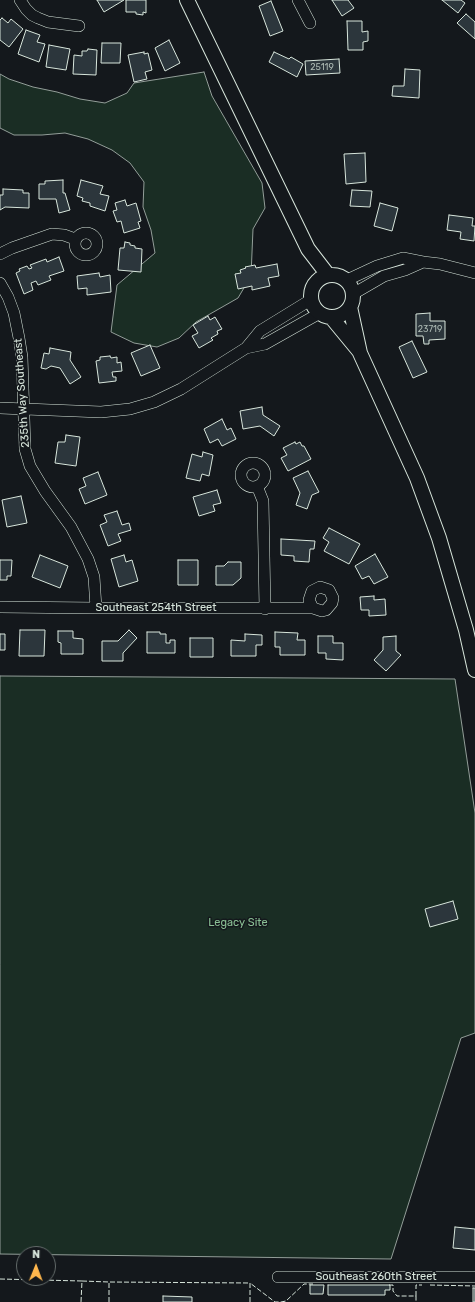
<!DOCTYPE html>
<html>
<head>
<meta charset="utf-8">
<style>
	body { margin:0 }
	#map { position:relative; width:475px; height:1302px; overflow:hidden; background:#14181c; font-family:Rubik,sans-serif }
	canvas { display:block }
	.north { position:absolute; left:16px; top:1246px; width:40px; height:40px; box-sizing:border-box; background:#14181c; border:1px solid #626a69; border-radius:50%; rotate:1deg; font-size:11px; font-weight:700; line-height:16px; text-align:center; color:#d8e6dc }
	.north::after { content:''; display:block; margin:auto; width:14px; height:18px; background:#ffb74d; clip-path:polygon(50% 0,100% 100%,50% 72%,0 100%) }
</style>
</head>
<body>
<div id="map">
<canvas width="475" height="1302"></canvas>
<div class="north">N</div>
</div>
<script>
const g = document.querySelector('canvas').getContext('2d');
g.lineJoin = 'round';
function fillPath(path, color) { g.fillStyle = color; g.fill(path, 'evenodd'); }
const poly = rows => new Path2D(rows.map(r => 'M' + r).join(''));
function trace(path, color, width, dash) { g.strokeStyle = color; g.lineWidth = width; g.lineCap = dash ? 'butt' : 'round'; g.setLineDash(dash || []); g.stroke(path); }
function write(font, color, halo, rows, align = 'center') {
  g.font = font + ' Rubik,sans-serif'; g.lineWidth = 3; g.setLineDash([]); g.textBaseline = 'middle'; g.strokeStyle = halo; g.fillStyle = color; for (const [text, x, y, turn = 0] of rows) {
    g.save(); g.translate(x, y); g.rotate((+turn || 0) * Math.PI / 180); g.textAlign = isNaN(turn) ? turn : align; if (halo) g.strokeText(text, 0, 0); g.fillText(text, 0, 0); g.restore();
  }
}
const green = poly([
	[204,72,212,96,262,183,265,208,253,229,251,276,238,298,196,322,179,338,157,347,134,343,111,332,117,285,155,253,151,230,143,207,144,182,130,163,112,150,88,139,65,133,42,135,14,135,0,128,0,74,9,79,33,87,57,92,80,99,105,103,127,93,134,83,204,72],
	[0,676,455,679,475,813,475,1033,461,1038,391,1259,0,1254,0,676]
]);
fillPath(green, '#1a2d24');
trace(green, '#939e99', 1);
const building = poly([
	[97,0,124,0,104,12,97,0],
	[126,0,146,0,146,13,143,12,143,15,136,14,136,12,126,12,126,0],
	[332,0,348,0,354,8,342,16,332,0],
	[442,0,461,0,465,3,458,13,442,0],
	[271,1,283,31,270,36,259,6,271,1],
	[466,14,475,22,475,39,457,23,466,14],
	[2,18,8,23,11,19,23,29,9,47,0,40,0,20,2,18],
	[347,21,362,21,362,32,368,31,368,41,363,42,363,50,348,50,347,21],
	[26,30,40,35,37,42,45,44,39,62,18,54,26,30],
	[169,40,180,63,165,71,155,48,169,40],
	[102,43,121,43,120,63,101,63,102,43],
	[49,45,70,49,66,70,46,67,49,45],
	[88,49,97,50,96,75,73,74,74,55,82,56,82,51,87,51,88,49],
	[144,52,144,54,148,53,152,70,145,72,147,79,134,82,128,55,144,52],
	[274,52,289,59,291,57,303,64,297,77,269,62,274,52],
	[339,59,340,73,306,75,305,61,339,59],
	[405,69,420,70,419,98,392,96,393,86,404,86,405,69],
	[365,153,366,182,346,184,344,154,365,153],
	[63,180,63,193,65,193,70,210,59,213,56,199,39,199,39,184,45,184,45,181,63,180],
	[81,180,103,186,100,194,109,196,105,211,90,206,90,203,82,201,83,198,77,196,81,180],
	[3,189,23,190,23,193,29,193,29,208,5,207,0,210,0,195,3,195,3,189],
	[352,190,372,191,370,207,350,206,352,190],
	[125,200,127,206,136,203,141,221,138,222,140,228,124,233,121,221,117,222,113,211,117,210,115,203,125,200],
	[380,203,398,208,392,231,374,226,380,203],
	[449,215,473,218,472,226,475,226,474,241,460,239,461,232,447,230,449,215],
	[125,242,130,243,130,245,135,246,135,248,142,249,141,272,118,270,120,248,124,248,125,242],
	[59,257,64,271,49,276,51,280,38,285,36,281,31,283,33,290,24,294,16,273,20,271,19,269,27,266,29,269,32,268,30,265,46,259,47,262,59,257],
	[277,264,279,276,268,278,270,286,252,290,252,286,238,289,235,274,241,273,240,270,246,268,245,267,255,265,256,268,277,264],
	[99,273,100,277,110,275,111,292,87,295,87,288,78,289,77,276,99,273],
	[430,313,430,321,445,321,445,339,429,340,429,344,424,344,423,336,416,336,416,314,430,313],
	[208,316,210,320,215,317,222,329,217,331,218,334,211,338,213,340,199,348,192,336,198,333,193,325,208,316],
	[412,341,427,372,413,378,399,347,412,341],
	[150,345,160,368,141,376,131,353,150,345],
	[50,348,71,352,70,360,81,377,70,384,60,368,51,366,46,369,41,368,44,353,49,354,50,348],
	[110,356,111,358,117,357,117,363,121,362,122,371,112,372,113,377,116,377,116,381,99,383,96,361,100,360,100,357,110,356],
	[262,407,263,415,280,426,274,436,260,426,243,429,240,411,262,407],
	[222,419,227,430,231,428,236,439,222,446,218,439,210,443,204,429,222,419],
	[66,435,80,437,76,466,55,463,58,442,65,442,66,435],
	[295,442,296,444,300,442,302,446,304,446,311,459,288,471,281,458,287,455,283,448,295,442],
	[203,452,213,455,209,476,202,474,200,481,186,478,192,454,202,457,203,452],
	[308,471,319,492,312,495,307,509,296,505,300,493,293,478,308,471],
	[98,472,107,495,85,504,79,489,86,486,83,478,98,472],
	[217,490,221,503,213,505,215,511,199,516,193,497,217,490],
	[21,496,27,523,7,527,2,500,21,496],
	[117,511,122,525,129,523,131,530,118,534,121,541,108,546,100,525,107,522,104,515,117,511],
	[329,528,360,544,349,564,324,551,329,542,323,538,329,528],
	[281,539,315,541,314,549,310,549,309,562,294,561,294,556,281,555,281,539],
	[375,554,388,577,374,584,369,576,362,579,355,566,375,554],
	[40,555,68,566,60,588,32,577,40,555],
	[124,555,126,562,132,560,138,581,119,587,111,559,124,555],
	[0,560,12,560,11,576,7,576,7,580,0,580,0,560],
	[178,560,198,560,198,585,178,585,178,560],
	[228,562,241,562,241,578,233,585,216,585,216,566,224,566,228,562],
	[374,596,374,600,385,599,386,615,369,616,369,610,361,610,360,597,374,596],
	[20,630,45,630,44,656,19,656,20,630],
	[129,630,137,638,123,653,123,661,102,661,102,641,118,641,129,630],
	[58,631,73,631,73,638,83,639,83,654,61,654,61,643,58,642,58,631],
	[147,632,160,632,160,634,166,634,166,643,170,643,170,640,175,640,175,653,147,653,147,632],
	[275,632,298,633,297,640,305,640,305,655,280,655,280,647,275,647,275,632],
	[0,634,5,634,5,650,0,650,0,634],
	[245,634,262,635,262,645,256,645,256,656,231,656,231,640,245,641,245,634],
	[318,636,333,636,333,643,343,643,343,660,326,659,326,653,318,653,318,636],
	[396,636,396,651,401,655,386,671,374,660,383,650,383,637,396,636],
	[190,638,213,638,213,657,190,657,190,638],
	[453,901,458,919,430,927,425,909,453,901],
	[455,1227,475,1229,475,1250,453,1248,455,1227],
	[310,1285,324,1285,323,1294,310,1294,310,1285],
	[328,1285,390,1285,390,1290,385,1290,385,1295,328,1295,328,1285],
	[473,1288,475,1288,475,1302,473,1302,473,1288],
	[163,1296,192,1297,192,1302,163,1302,163,1296]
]);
fillPath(building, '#2c363c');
trace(building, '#d8e6dc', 1);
const minor = poly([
	[20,0,26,9,32,15,38,18,48,22,79,26],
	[298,0,310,23],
	'75 244a11 11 0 1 1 22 0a11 11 0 1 1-22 0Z',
	[0,254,12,248,52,234,64,235,75,239],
	[347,280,377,266,403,258,423,262,440,264,475,273],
	[0,283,8,297,14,313,19,338,22,357,25,449,30,466,45,491,71,527,88,559,94,577,96,608],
	[353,294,384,276,405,270,423,262],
	[246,348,265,344,320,313],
	[0,408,101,412,130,409,154,402,181,389,246,348,260,331,312,299],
	'241 475a12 12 0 1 1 24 0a12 12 0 1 1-24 0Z',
	[257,486,263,501,265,609],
	[0,607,96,608,313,608,322,611,326,610,332,603,333,598,329,590,320,587,312,591,309,600,313,608],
	[278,1277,475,1277]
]);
const major = poly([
	[187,0,308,249,328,275],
	'311 296a21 21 0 1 1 42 0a21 21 0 1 1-42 0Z',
	[350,307,360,353,417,478,439,538,466,630,475,670],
	[331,317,359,351]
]);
trace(minor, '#d8e6dc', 12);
trace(major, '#d8e6dc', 16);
trace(minor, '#14181c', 11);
trace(major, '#14181c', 14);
trace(poly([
	[0,1279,82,1281,81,1302],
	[82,1281,109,1282],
	[389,1285,393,1285,393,1291,397,1296,416,1296,416,1302],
	[430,1285,475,1286],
	[416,1296,416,1285,422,1285],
	[109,1302,109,1282,250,1283],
	[250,1302,250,1283,275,1302,281,1302,286,1301,304,1284,313,1284]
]), '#d8e6dc', 1, [5, 2]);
write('9px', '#adbab4', null, [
	["25119",322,67],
	["23719",430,329]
]);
write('11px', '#d8e6dc', '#14181c', [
	["235th Way Southeast",22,393,-94],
	["Southeast 254th Street",156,608],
	["Southeast 260th Street",376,1277]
]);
write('11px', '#8ac095', '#14181c', [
	["Legacy Site",238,923]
]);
</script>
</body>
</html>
